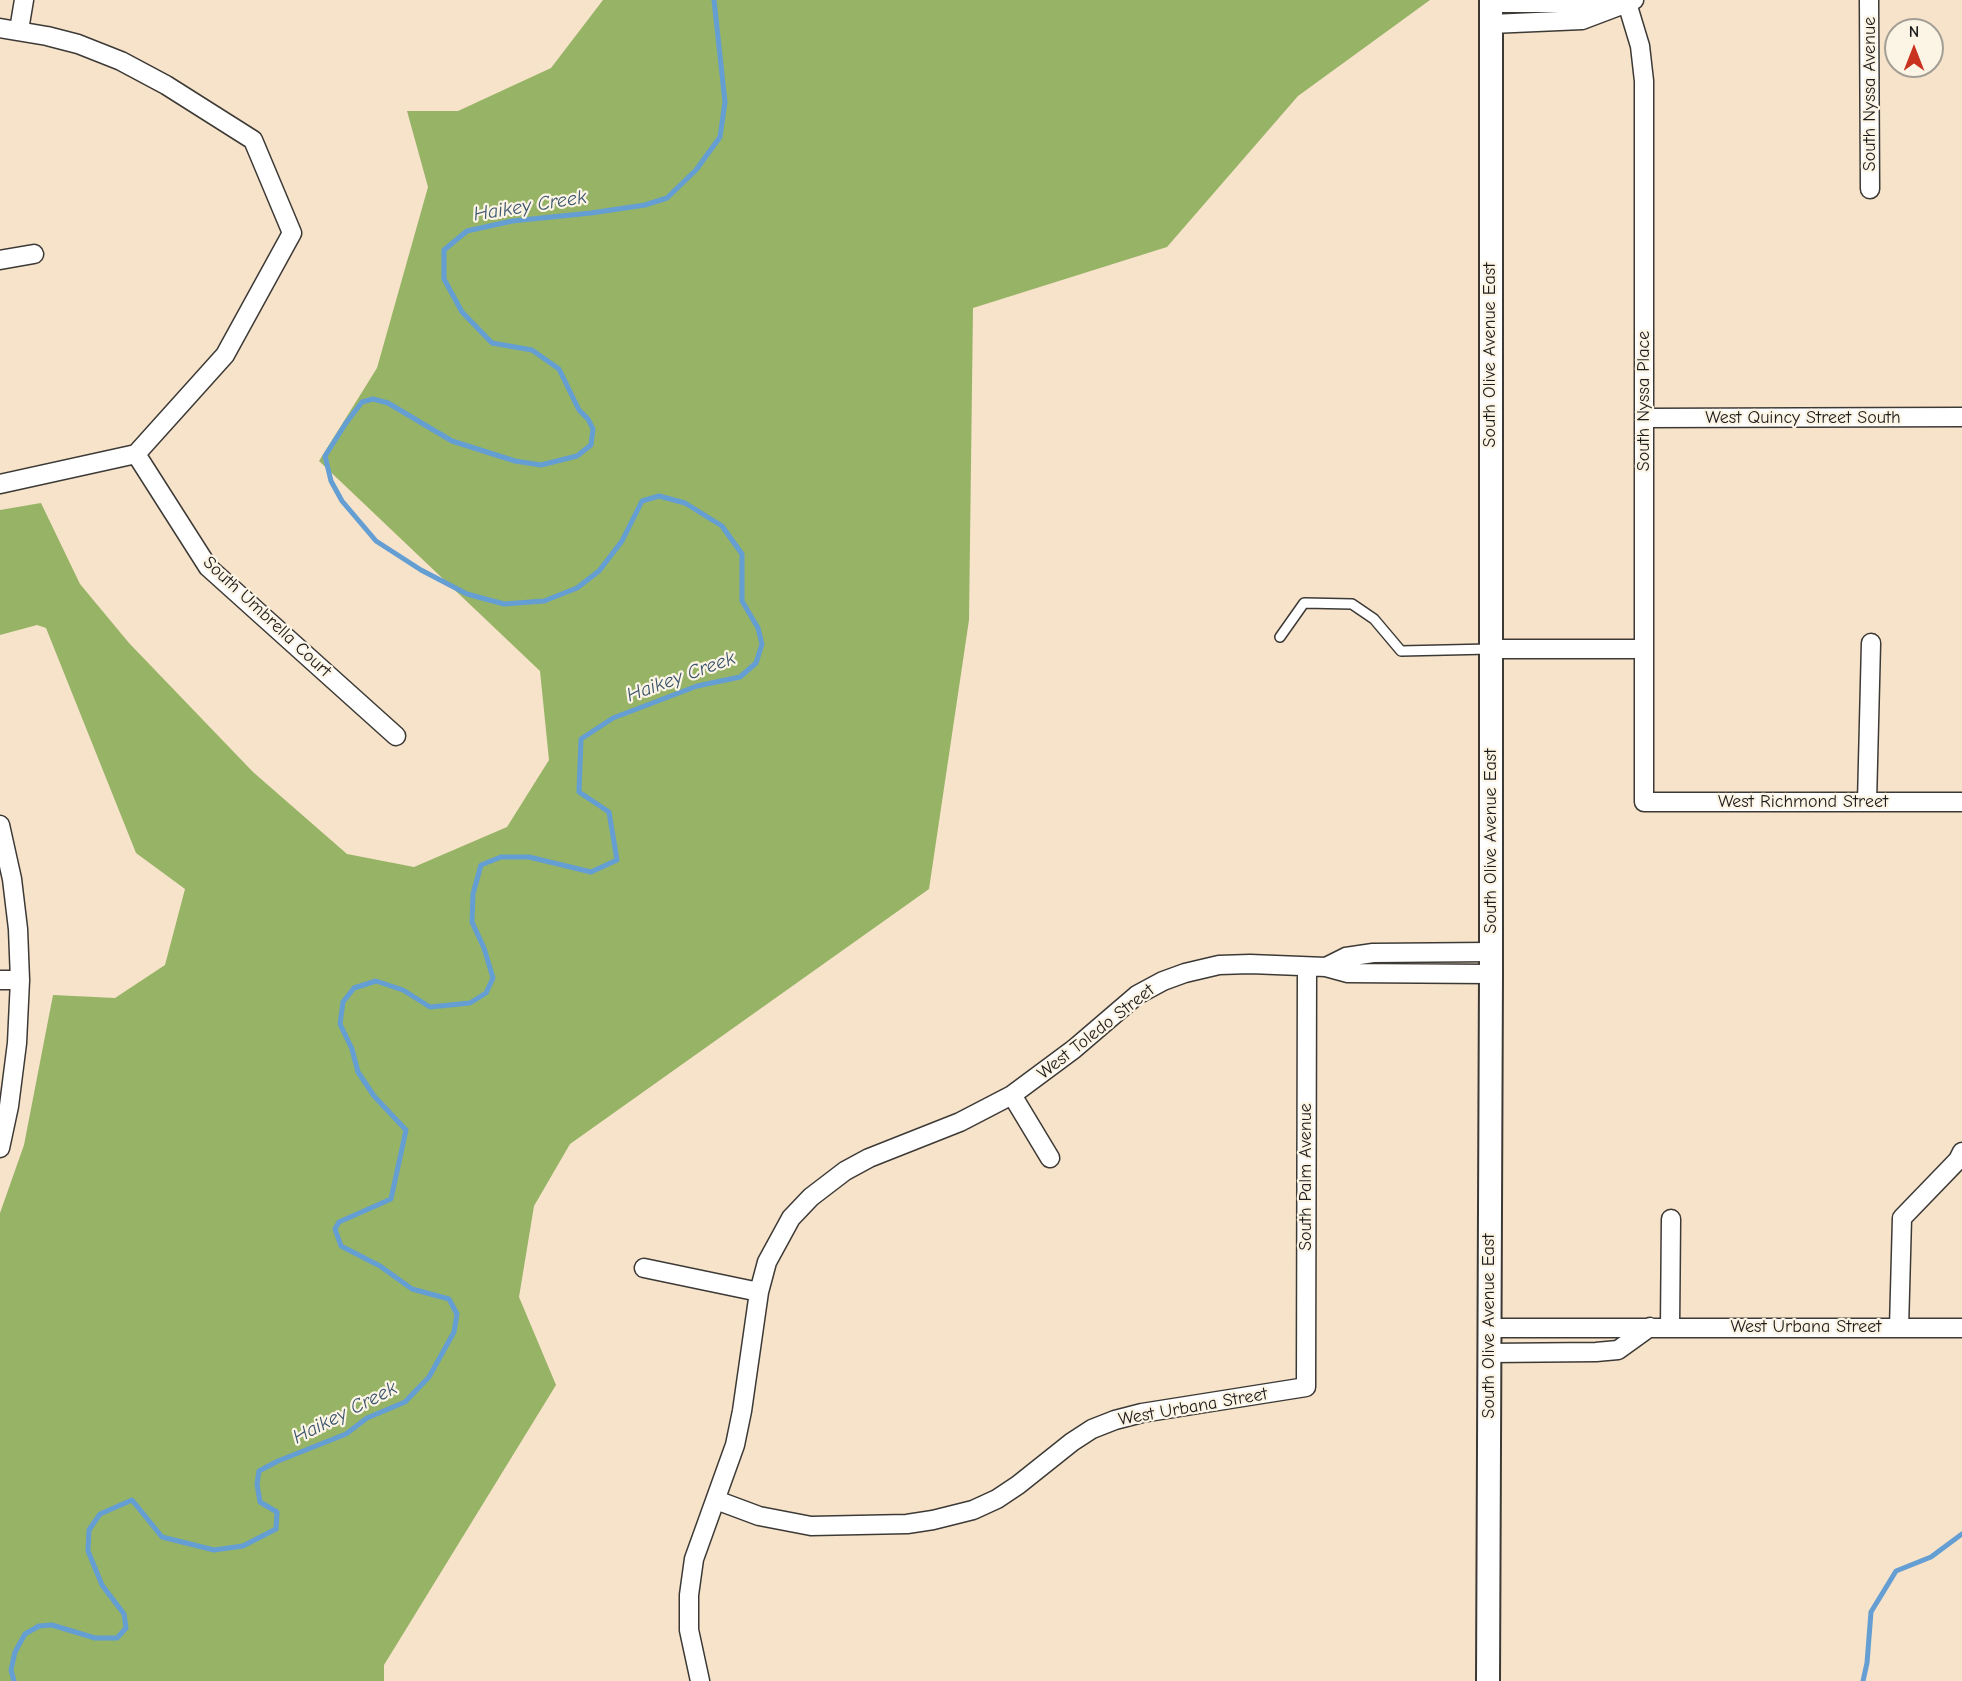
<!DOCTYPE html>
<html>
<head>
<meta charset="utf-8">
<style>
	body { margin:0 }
	#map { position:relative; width:1962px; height:1681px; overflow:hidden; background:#f6e3ca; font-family:"Comic Neue",sans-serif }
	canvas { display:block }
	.north { position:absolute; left:1884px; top:18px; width:60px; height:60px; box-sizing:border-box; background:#fcf5e5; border:2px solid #a29e95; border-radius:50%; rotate:0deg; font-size:16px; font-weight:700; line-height:24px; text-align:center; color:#1c1c1c }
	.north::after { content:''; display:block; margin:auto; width:21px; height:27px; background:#c8321e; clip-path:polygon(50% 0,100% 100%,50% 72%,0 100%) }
</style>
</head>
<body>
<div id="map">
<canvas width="1962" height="1681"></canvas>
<div class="north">N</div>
</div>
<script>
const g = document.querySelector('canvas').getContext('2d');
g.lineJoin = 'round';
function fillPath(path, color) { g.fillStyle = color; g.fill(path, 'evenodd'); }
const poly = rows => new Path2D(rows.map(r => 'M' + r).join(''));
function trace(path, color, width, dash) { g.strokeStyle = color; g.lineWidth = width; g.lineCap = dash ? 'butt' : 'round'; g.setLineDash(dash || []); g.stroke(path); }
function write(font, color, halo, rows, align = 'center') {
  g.font = font + ' "Comic Neue",sans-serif'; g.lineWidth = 4.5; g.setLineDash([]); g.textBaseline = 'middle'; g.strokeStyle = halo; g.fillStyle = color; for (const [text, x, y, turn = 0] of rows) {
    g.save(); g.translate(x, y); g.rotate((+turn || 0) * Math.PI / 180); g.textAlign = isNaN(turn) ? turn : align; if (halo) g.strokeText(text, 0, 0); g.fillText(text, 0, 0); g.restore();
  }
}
fillPath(poly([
	[603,0,1430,0,1298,96,1167,247,973,308,969,620,929,889,570,1144,534,1206,519,1297,556,1385,384,1665,384,1681,0,1681,0,1213,24,1145,53,995,115,998,165,965,185,889,136,853,46,628,37,625,0,635,0,510,41,503,80,584,129,643,253,772,347,854,414,867,507,827,549,760,540,671,319,461,377,368,428,187,407,111,458,111,551,68]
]), '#97b366');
trace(poly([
	[14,1681,11,1670,15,1652,25,1634,39,1626,52,1625,95,1638,117,1638,126,1628,124,1614,102,1585,88,1551,89,1530,100,1514,132,1500,162,1537,214,1550,243,1546,276,1529,277,1512,260,1502,257,1484,259,1471,278,1461,346,1434,367,1418,405,1402,429,1377,454,1332,457,1314,449,1299,412,1289,380,1266,341,1246,335,1229,339,1222,391,1199,406,1130,374,1096,358,1072,352,1049,340,1024,343,1002,354,988,376,981,403,990,430,1007,470,1003,486,993,493,978,484,948,472,922,473,894,481,865,501,857,529,857,591,872,617,860,609,812,579,792,581,739,613,718,697,686,740,677,756,663,762,644,758,628,742,601,742,554,722,526,685,503,659,496,642,501,622,541,599,571,577,588,544,601,504,604,467,594,421,570,376,541,342,501,331,481,325,456,346,423,362,402,373,399,388,403,452,441,515,461,541,465,577,456,591,445,593,429,588,419,579,410,559,369,532,350,492,343,462,312,444,279,444,250,467,231,512,221,591,213,645,205,667,198,696,170,720,137,725,102,714,0],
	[1863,1681,1867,1663,1871,1612,1896,1571,1931,1557,1962,1534]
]), '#649ed3', 5);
const service = poly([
	[1280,637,1304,603,1352,604,1374,619,1401,651,1490,649]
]);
const minor = poly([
	[1634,0,1627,3,1640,46,1644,81,1644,802,1962,802],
	[1869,0,1870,189],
	[1491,24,1582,20,1627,3,1491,3],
	[0,28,47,36,78,44,121,61,166,85,253,140,292,233,225,355,136,454,0,484],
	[19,30,24,0],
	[0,260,34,254],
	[1644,418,1962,417],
	[136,454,208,567,396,736],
	[1490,649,1644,649],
	[1867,802,1871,643],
	[0,825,12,879,18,929,20,980,17,1043,9,1106,0,1148],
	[1326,967,1346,957,1373,953,1491,952],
	[0,980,20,980],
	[1012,1095,1050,1158],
	[644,1268,759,1292],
	[1670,1327,1671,1219],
	[1489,1328,1962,1328],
	[1899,1328,1902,1218,1958,1160,1962,1152],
	[1489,1353,1596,1352,1618,1350,1650,1327],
	[716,1500,759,1516,811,1526,907,1524,933,1520,973,1510,997,1499,1018,1485,1072,1442,1092,1429,1115,1420,1142,1413,1306,1387,1307,967],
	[700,1681,689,1630,689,1595,694,1559,735,1445,742,1411,759,1292,767,1262,791,1218,811,1197,845,1171,869,1158,960,1122,1012,1095,1074,1049,1137,995,1163,981,1185,973,1219,965,1250,964,1326,967,1348,973,1491,974]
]);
const tertiary = poly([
	[1488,1681,1491,974,1491,0]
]);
trace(service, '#3d3a36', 12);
trace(minor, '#3d3a36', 21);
trace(tertiary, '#3d3a36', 26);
trace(service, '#fff', 9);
trace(minor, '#fff', 18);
trace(tertiary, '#fff', 22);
write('18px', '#1c1c1c', '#fcf5e5', [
	["South Nyssa Avenue",1870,94,-90],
	["South Olive Avenue East",1490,355,-90],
	["South Nyssa Place",1644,401,-90],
	["West Quincy Street South",1803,418],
	["South Umbrella Court",267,617,43],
	["West Richmond Street",1803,802],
	["South Olive Avenue East",1491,841,-90],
	["West Toledo Street",1096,1032,-38],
	["South Palm Avenue",1306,1177,-90],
	["South Olive Avenue East",1489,1326,-90],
	["West Urbana Street",1806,1327],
	["West Urbana Street",1193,1407,-10]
]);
write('italic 20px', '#3c566e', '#fcf5e5', [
	["Haikey Creek",530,206,-9],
	["Haikey Creek",681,677,-20],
	["Haikey Creek",345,1413,-27]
]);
</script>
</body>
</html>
